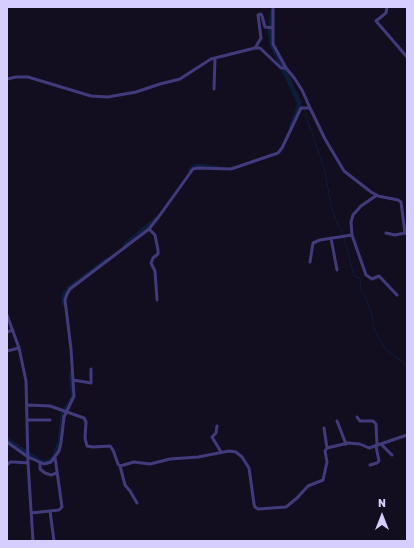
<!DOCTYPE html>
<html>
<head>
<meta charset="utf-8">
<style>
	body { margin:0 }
	#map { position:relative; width:414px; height:548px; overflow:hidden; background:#120e1f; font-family:Rubik,sans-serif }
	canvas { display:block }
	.frame { position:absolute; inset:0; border:8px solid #d6cefd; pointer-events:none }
	.north { position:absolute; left:362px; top:496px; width:40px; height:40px; -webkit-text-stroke:3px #120e1f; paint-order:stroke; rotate:0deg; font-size:11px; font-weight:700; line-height:16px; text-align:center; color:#d6cefd }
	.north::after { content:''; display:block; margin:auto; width:14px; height:18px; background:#d6cefd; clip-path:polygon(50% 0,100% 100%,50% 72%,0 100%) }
</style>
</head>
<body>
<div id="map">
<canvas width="414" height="548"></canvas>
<div class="frame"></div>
<div class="north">N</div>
</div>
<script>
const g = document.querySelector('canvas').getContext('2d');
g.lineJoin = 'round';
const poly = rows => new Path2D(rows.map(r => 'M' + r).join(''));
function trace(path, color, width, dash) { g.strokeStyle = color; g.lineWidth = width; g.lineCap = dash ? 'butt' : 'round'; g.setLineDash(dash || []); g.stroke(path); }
trace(poly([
	[304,109,306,112,306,116,325,172,331,206,337,223,343,235],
	[344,238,354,276,361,279,360,289,366,298,372,315,374,329,380,340,385,348,407,366]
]), '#0d1d3e', 1);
trace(poly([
	[272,12,270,32,272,45,299,102,299,106,291,127],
	[190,171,194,167,198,166,217,168],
	[125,245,155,220],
	[64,304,64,295,69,288,107,260],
	[7,440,41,462,47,463,52,459,55,455,60,441,63,413,73,397,71,373]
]), '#0d1d3e', 4.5);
trace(poly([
	[273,7,273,44,286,68],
	[387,7,386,13,376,21,407,57],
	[255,48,261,38,258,15,261,14,262,16,265,27,273,28],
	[7,79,16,77,28,77,91,96,108,97,136,92,160,84,180,79,211,59,255,48,260,48,281,68,286,68,295,79,302,90,310,108,325,139,344,171,371,192,378,196,398,200,401,202,405,233,407,234],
	[214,89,215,58],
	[149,229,155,235,158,250,158,254,153,258,151,263,155,271,157,300],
	[386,233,395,235,405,233],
	[352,235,366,275,372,279,379,276,397,295],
	[331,238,337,270],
	[310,262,313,243,320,240,352,235,351,222,353,215,361,206,377,195],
	[7,315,19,348,26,381,28,463,33,541],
	[7,332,13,330],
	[7,351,19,348],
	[73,380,91,383,91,369],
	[28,405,50,406,84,418,86,422,85,438,87,446,93,447,110,446,113,450,118,464,120,466,134,462,150,464,170,459,198,457,229,451,236,452,242,457,249,468,254,504,255,507,258,509,286,507,297,498,308,486,323,480,327,462,325,451,327,448,348,443,360,444,369,448,407,435],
	[357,417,360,421,373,421,376,424,377,445],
	[28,420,50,420],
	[337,421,346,444],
	[217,426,216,433,212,437,221,452],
	[324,428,327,448],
	[7,442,28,457,44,464,51,462,59,451,61,443,64,417,74,396,71,349,65,300,67,294,70,289,149,229,160,215,193,169,198,168,231,169,278,153,282,148,301,108,310,108],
	[381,444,392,455],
	[40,463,40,469,45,473,51,475,57,473],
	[7,465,10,462,14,462,28,463],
	[370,465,377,463,379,461,376,446],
	[120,466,125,485,130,491,137,503],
	[50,511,54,541],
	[31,513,59,510,62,507,55,457]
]), '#413b7c', 3);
</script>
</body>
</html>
